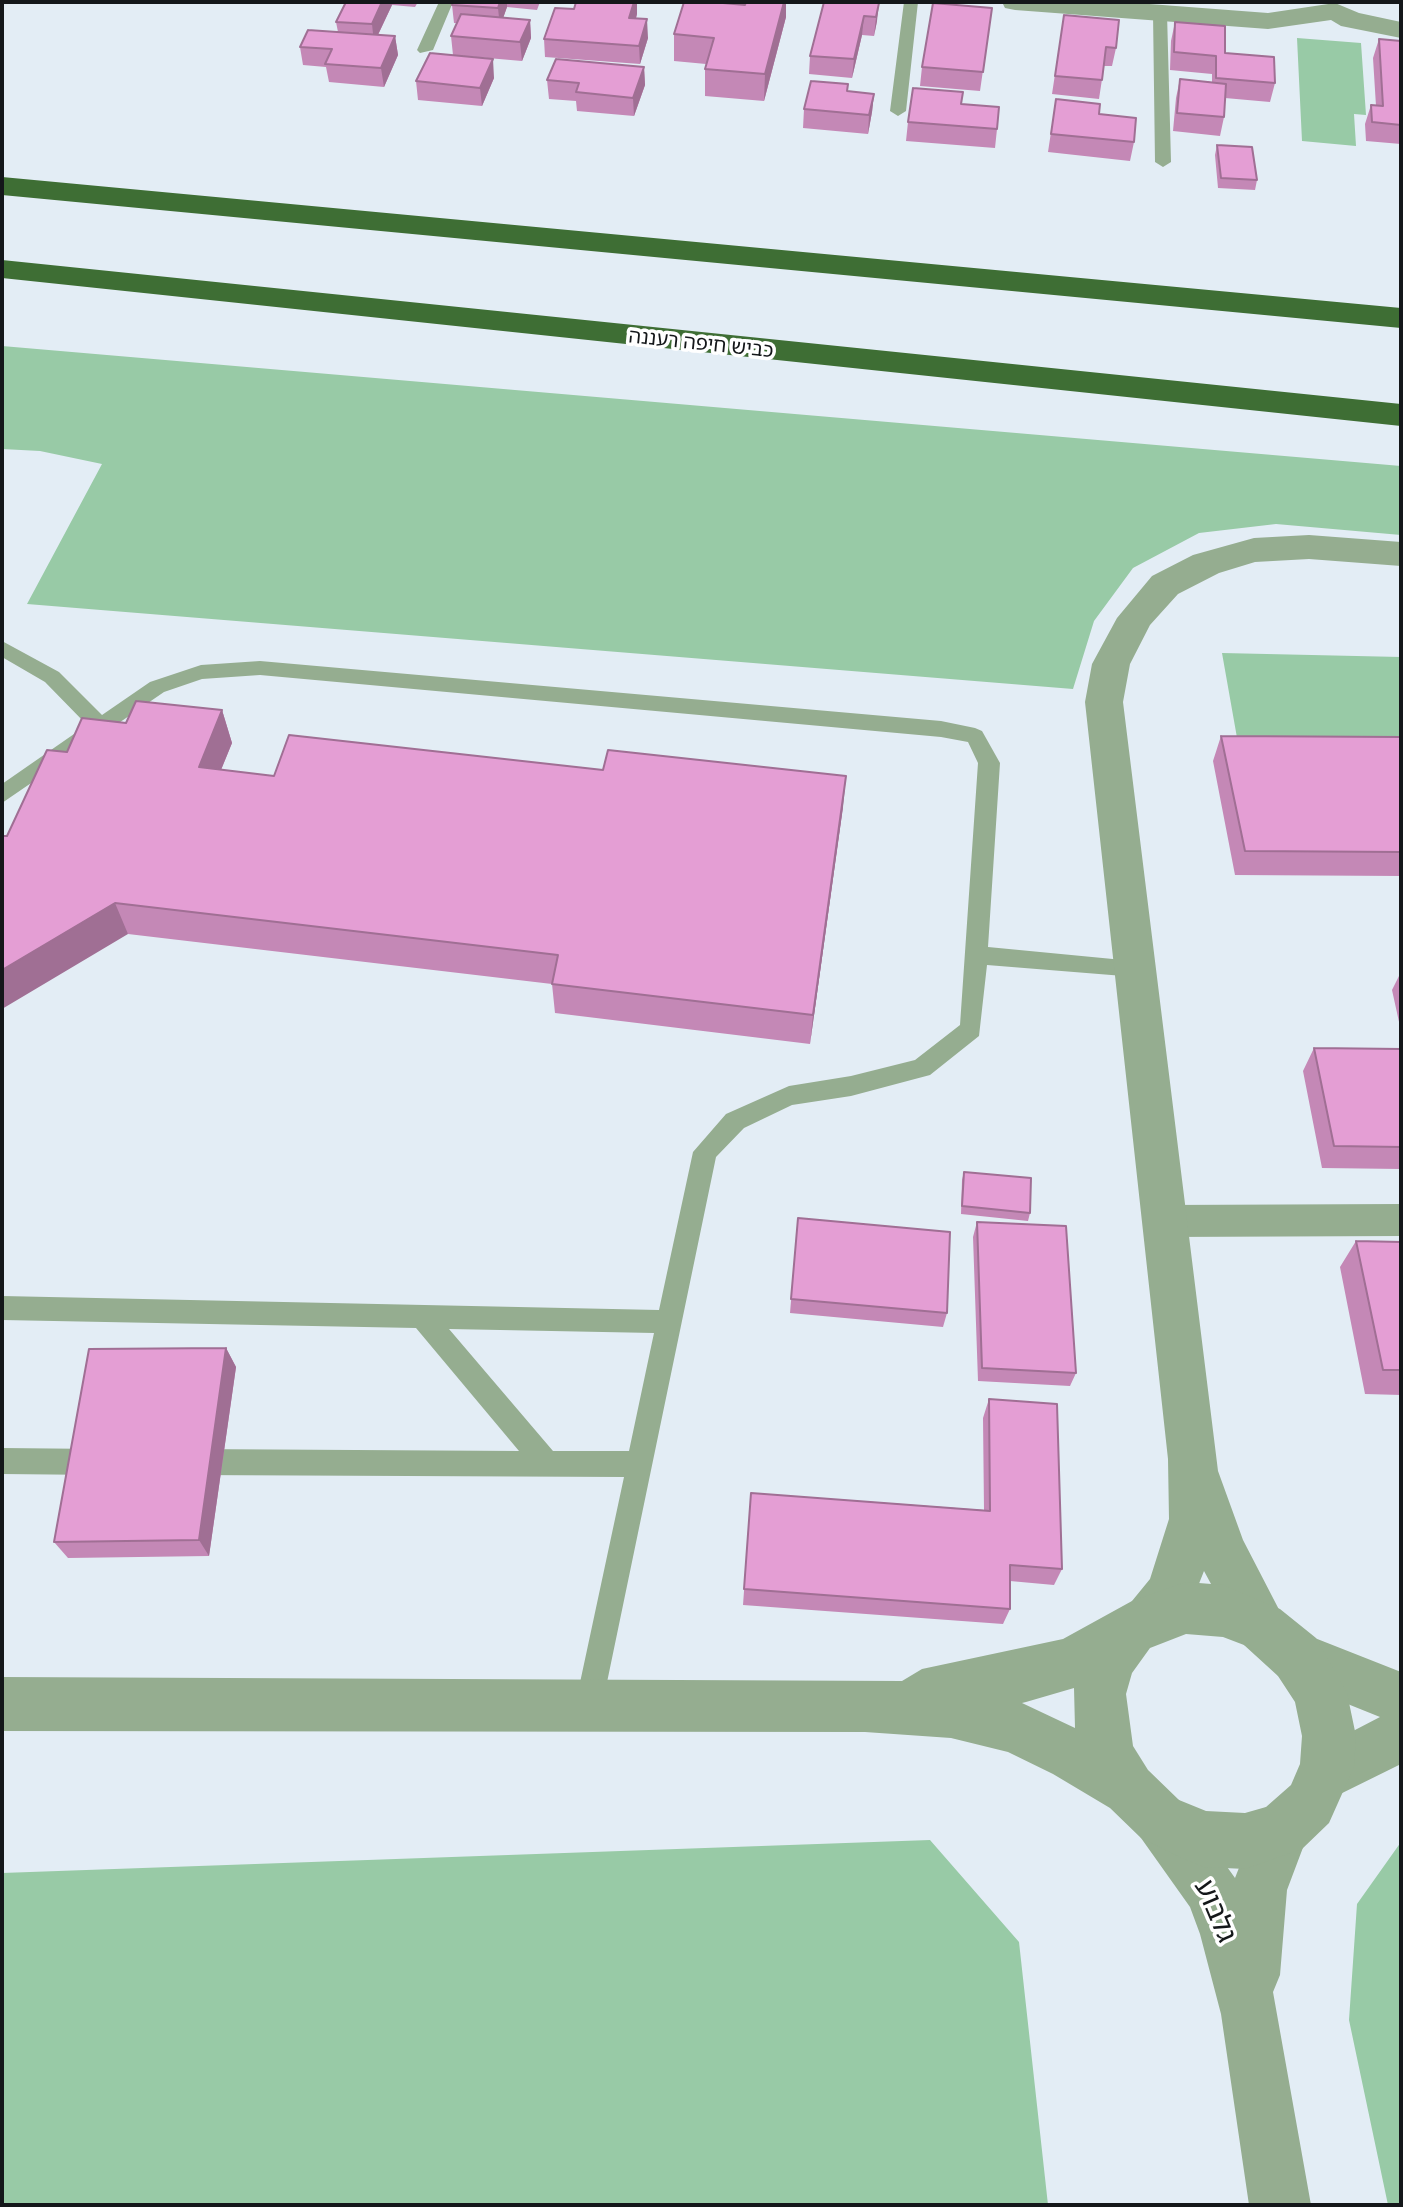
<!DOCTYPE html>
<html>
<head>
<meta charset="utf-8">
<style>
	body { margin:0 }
	#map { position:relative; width:1403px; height:2207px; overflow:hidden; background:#e3edf5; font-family:Figtree,sans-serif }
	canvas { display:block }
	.frame { position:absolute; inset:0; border:4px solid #14171a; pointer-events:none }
</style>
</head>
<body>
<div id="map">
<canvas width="1403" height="2207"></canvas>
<div class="frame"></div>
</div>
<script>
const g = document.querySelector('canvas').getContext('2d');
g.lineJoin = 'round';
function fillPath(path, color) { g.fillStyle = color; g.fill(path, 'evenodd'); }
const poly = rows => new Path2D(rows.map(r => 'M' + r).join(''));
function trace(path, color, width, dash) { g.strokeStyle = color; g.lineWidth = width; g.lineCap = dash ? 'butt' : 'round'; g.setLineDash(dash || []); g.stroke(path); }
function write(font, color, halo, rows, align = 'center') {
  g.font = font + ' Figtree,"Noto Sans Hebrew",sans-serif'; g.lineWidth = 7; g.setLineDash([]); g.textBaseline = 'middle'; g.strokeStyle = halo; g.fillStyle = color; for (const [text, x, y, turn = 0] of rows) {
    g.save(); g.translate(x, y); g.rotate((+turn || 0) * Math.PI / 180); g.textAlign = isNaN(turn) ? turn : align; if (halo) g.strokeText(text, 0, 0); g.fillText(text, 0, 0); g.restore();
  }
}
fillPath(poly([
	[1297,38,1361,43,1366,115,1354,114,1356,146,1302,141],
	[2,346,1401,466,1401,535,1276,524,1199,533,1133,568,1094,621,1073,689,27,604,102,464,40,451,2,449],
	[1222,653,1401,657,1401,752,1239,749],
	[930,1840,1019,1942,1048,2205,2,2205,2,1873],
	[1401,1842,1401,2205,1388,2205,1349,2020,1357,1904]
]), '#98caa6');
fillPath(poly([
	[439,2,453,2,433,50,420,53,417,50,439,2],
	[904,2,918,2,906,111,898,116,890,111,904,2],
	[1160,9,1167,13,1171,162,1163,167,1155,162,1153,13,1160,9],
	[2,641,59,672,102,715,150,682,201,665,260,661,941,721,975,728,982,731,1000,763,988,947,1144,962,1147,968,1144,974,1136,977,987,965,979,1036,930,1075,851,1096,792,1105,744,1128,716,1157,600,1716,590,1721,580,1716,575,1706,624,1477,190,1475,180,1471,176,1462,180,1453,190,1449,519,1451,416,1328,2,1320,2,1296,659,1310,693,1152,726,1114,789,1086,851,1076,915,1060,960,1025,978,763,968,742,941,737,260,675,202,679,164,692,2,803,2,784,87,725,45,682,2,657,2,641],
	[449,1329,654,1333,629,1451,553,1451,449,1329],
	[2,1448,101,1449,111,1453,115,1462,111,1471,101,1475,2,1474,2,1448]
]), '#95ad90');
fillPath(poly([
	[1401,1204,1401,1236,1166,1237,1153,1233,1147,1221,1153,1209,1166,1205,1401,1204]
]), '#95ad90');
fillPath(poly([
	[1002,2,1123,2,1268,13,1335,3,1359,13,1401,22,1401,38,1341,26,1331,20,1268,29,1015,10,1005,8,1002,2],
	[1309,535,1401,542,1401,566,1309,559,1255,562,1219,573,1178,594,1150,625,1130,664,1123,702,1218,1471,1243,1540,1288,1627,1284,1636,1297,1631,1401,1672,1401,1764,1324,1802,1305,1794,1297,1775,1305,1756,1380,1717,1278,1676,1271,1657,1275,1648,1262,1653,1244,1645,1204,1571,1187,1614,1168,1637,1150,1645,1132,1637,1124,1619,1132,1601,1150,1579,1169,1519,1168,1459,1085,702,1092,664,1117,618,1152,576,1193,555,1254,538,1309,535],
	[1160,1791,1179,1800,1235,1878,1262,1809,1282,1801,1302,1809,1310,1829,1287,1890,1280,1975,1273,1992,1311,2205,1249,2205,1221,2014,1200,1934,1190,1907,1141,1838,1132,1819,1141,1800,1160,1791]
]), '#95ad90');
fillPath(poly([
	[1186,1582,1224,1585,1280,1609,1316,1638,1347,1693,1356,1736,1354,1767,1329,1823,1302,1849,1245,1869,1204,1867,1184,1859,1141,1838,1110,1808,1053,1774,1008,1752,951,1738,865,1732,2,1731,2,1677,902,1681,922,1669,1063,1639,1132,1601,1186,1582],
	[1186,1634,1223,1637,1244,1645,1278,1676,1295,1702,1302,1736,1300,1764,1291,1785,1266,1807,1245,1813,1206,1811,1179,1800,1148,1770,1133,1746,1126,1694,1132,1673,1150,1648,1186,1634],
	[1074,1688,1075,1728,1022,1703,1026,1702,1074,1688]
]), '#95ad90');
fillPath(poly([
	[2,177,1401,308,1401,328,2,195,2,177],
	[2,260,1401,404,1401,426,2,278,2,260]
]), '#3e6e34');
fillPath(poly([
	[338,2,418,2,415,7,392,5,378,35,395,36,398,55,384,87,329,82,326,67,303,65,300,47,338,32,336,22,345,3],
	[453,2,540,2,537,10,507,7,503,18,530,20,531,38,522,61,453,55,451,36,457,23,454,23,452,5],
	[746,2,786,2,786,17,764,101,705,96,705,69,706,64,674,61,674,34,745,5],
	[871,2,877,21,874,36,862,35,852,78,809,74,810,56],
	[992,8,980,91,920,86,922,67],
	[637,14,636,19,648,38,640,64,545,57,544,39],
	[1064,15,1116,48,1112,66,1104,66,1099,99,1052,94],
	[1175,22,1275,83,1270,102,1225,98,1224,117,1220,136,1173,131,1176,98,1180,79,1212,82,1212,74,1170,70,1171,41],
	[1379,39,1401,41,1401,144,1366,141,1365,124,1371,105,1376,106,1373,58],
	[644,67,645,85,634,116,577,111,576,101,549,99,547,80],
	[494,78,482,106,418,100,416,81],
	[848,92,874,94,872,112,868,134,803,128,804,109],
	[1056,99,1099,114,1134,142,1130,161,1048,152],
	[962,104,997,129,995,148,906,141,908,122],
	[1217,145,1257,180,1255,190,1218,188,1215,155],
	[222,710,232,743,221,770,274,776,843,807,810,1044,555,1013,552,984,128,934,7,836,126,723],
	[1221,736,1401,737,1401,876,1235,875,1213,761],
	[1401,972,1401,1031,1392,990],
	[1314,1048,1401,1049,1401,1169,1322,1168,1303,1071],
	[964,1172,1030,1213,1028,1221,961,1214,962,1180],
	[798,1218,947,1313,943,1327,790,1313],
	[977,1222,1076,1373,1070,1386,978,1381,973,1237],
	[1356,1241,1401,1242,1401,1395,1365,1394,1340,1267],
	[226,1348,236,1367,209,1556,68,1558,54,1542],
	[989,1399,1062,1569,1054,1585,1010,1581,1010,1609,1003,1624,743,1605,751,1493,984,1510,983,1418]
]), '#c488b6');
fillPath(poly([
	[382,2,391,2,392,5,374,43,372,24],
	[500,2,507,2,507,7,500,27,498,8],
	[634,2,637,2,637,14,630,37,629,18],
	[784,2,786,2,786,17,764,101,765,74],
	[879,3,877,21,874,36,876,17],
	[864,16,862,35,852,78,854,59],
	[647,19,648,38,640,64,639,46],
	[530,20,531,38,522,61,520,42],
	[395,36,398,55,384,87,381,68],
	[493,59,494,78,482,106,480,88],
	[644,67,645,85,634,116,633,98],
	[874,94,872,112,868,134,869,115],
	[222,710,232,743,209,799,199,767],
	[846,776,843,807,810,1044,813,1015],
	[115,903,128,934,2,1009,2,970],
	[226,1348,236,1367,209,1556,199,1540]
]), '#a06f94');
const building = poly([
	[346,2,382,2,372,24,336,22,346,2],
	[453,2,500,2,498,8,452,5,453,2],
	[576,2,634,2,629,18,647,19,639,46,544,39,555,8,574,9,576,2],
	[684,2,712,2,745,5,746,2,784,2,765,74,705,69,714,38,674,34,684,2],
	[824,2,879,3,876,17,864,16,854,59,810,56,824,2],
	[933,3,992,8,983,72,922,67,933,3],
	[461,14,530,20,520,42,451,36,461,14],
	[1064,15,1119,20,1116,48,1106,47,1102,80,1055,76,1064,15],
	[1175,22,1225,26,1225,53,1274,57,1275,83,1216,78,1216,56,1174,52,1175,22],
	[308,30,395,36,381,68,325,64,332,49,300,47,308,30],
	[1379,39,1401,41,1401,125,1372,122,1371,105,1383,106,1379,39],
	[430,53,493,59,480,88,416,81,430,53],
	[556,59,644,67,633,98,576,92,579,83,547,80,556,59],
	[1180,79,1226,84,1224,117,1177,113,1180,79],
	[811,81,848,84,847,91,874,94,869,115,804,109,811,81],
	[913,88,963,92,961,104,999,107,997,129,908,122,913,88],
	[1056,99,1100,104,1099,114,1136,118,1134,142,1051,134,1056,99],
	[1217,145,1252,147,1257,180,1221,178,1217,145],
	[136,701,222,710,199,767,274,776,289,735,603,770,608,750,846,776,813,1015,552,984,558,955,115,903,2,970,2,836,7,836,47,750,67,752,82,718,126,723,136,701],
	[1221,736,1401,737,1401,852,1245,851,1221,736],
	[1314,1048,1401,1049,1401,1147,1334,1146,1314,1048],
	[964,1172,1031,1178,1030,1213,962,1206,964,1172],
	[798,1218,950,1232,947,1313,791,1299,798,1218],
	[977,1222,1066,1226,1076,1373,982,1368,977,1222],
	[1356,1241,1401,1242,1401,1370,1383,1370,1356,1241],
	[226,1348,199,1540,54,1542,89,1349,226,1348],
	[989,1399,1057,1404,1062,1569,1010,1565,1010,1609,744,1589,751,1493,990,1511,989,1399]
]);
fillPath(building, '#e49ed4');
trace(building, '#a06f94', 2);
write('20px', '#14171a', '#fff', [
	["כביש חיפה רעננה",701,344,6]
]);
write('28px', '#14171a', '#fff', [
	["גלבוע",1215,1911,67]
]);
</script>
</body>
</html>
